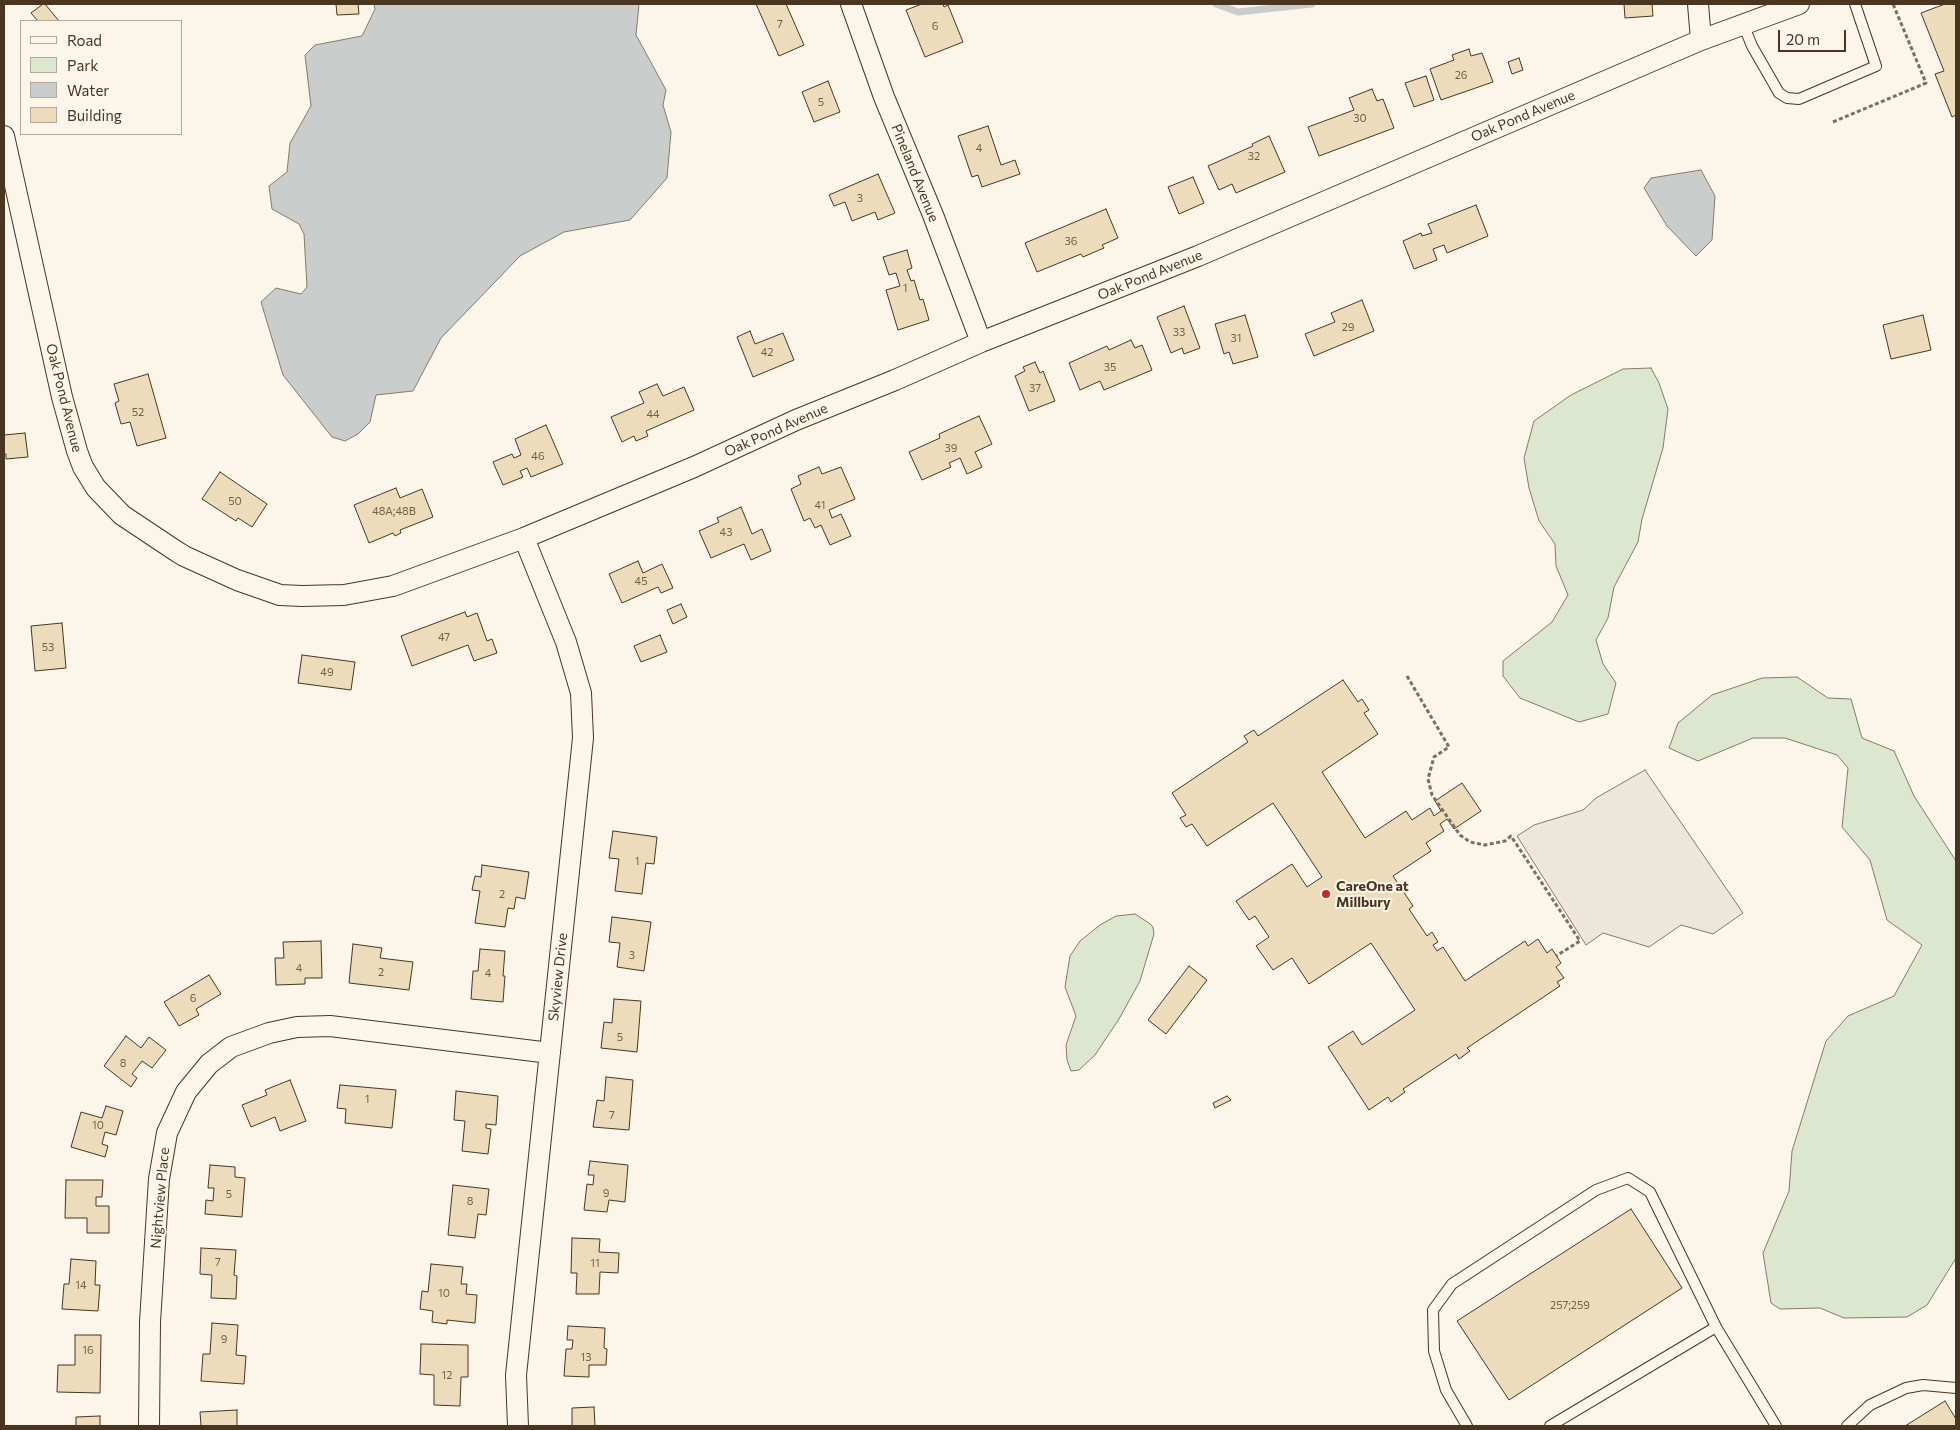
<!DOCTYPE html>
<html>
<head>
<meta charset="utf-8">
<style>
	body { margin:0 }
	#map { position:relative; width:1960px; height:1430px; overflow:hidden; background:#fbf6e9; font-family:Commissioner,sans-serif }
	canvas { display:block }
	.frame { position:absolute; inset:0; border:5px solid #4a3520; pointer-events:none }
	.legend { position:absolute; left:20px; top:20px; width:162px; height:115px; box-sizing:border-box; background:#fbf6e9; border:1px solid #b4a999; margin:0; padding:6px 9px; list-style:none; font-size:15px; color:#4a3520 }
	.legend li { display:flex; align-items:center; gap:10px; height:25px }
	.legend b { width:25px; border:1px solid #b4a999 }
	.scale { position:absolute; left:1778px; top:30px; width:68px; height:22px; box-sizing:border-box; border:2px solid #4a3520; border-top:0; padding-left:6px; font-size:15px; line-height:18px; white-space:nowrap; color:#4a3520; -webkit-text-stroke:4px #fbf6e9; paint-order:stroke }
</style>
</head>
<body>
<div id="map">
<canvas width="1960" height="1430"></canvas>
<div class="frame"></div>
<ul class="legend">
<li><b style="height:6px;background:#fbf6e9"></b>Road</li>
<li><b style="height:14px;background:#dce7d0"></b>Park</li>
<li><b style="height:14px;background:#c9cecd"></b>Water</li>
<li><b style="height:14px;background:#ecdcbc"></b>Building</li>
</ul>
<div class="scale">20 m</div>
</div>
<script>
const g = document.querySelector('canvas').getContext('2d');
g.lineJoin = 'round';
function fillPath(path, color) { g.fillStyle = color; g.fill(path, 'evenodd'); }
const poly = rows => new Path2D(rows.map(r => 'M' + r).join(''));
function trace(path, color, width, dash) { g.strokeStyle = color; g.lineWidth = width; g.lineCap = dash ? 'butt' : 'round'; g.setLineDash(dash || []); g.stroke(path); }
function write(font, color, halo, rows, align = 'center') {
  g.font = font + ' Commissioner,sans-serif'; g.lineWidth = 4; g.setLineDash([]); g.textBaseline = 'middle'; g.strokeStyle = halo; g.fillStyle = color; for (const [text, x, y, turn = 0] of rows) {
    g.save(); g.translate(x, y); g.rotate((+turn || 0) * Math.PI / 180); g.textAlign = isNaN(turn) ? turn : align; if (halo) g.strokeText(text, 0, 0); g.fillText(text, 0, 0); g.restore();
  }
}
const green = poly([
	[1651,368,1659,383,1668,409,1663,448,1642,519,1638,542,1614,587,1608,618,1596,640,1603,664,1616,683,1608,714,1579,722,1520,698,1503,676,1503,661,1552,622,1568,595,1556,566,1555,544,1539,521,1529,488,1524,458,1534,421,1571,395,1623,369,1651,368],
	[1797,677,1828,698,1851,699,1862,738,1894,751,1914,796,1956,861,1956,1258,1927,1305,1907,1317,1844,1318,1820,1308,1780,1309,1771,1303,1763,1253,1789,1191,1792,1151,1826,1041,1848,1016,1894,996,1922,945,1887,920,1870,860,1842,827,1848,768,1837,755,1785,738,1753,738,1698,761,1669,748,1678,723,1712,695,1762,678,1797,677],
	[1135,914,1149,923,1153,927,1154,934,1140,981,1119,1019,1095,1055,1079,1070,1071,1071,1067,1060,1066,1045,1076,1016,1065,987,1070,956,1080,941,1100,925,1116,916,1135,914]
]);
fillPath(green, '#dce7d0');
trace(green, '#887966', 1);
const parking = poly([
	[1645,770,1743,913,1713,934,1681,925,1649,947,1603,933,1586,945,1517,836,1534,825,1583,810,1596,798,1645,770]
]);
fillPath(parking, '#ede7d9');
trace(parking, '#887966', 1);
const water = poly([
	[374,4,639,4,636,35,666,90,663,105,671,132,667,178,630,220,564,232,520,256,441,338,413,391,376,395,370,422,358,434,345,441,332,437,283,375,261,302,276,288,301,294,307,287,304,234,299,224,272,209,269,186,287,172,290,143,311,106,305,55,315,45,362,36,375,9,374,4],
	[1701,170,1715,196,1712,240,1696,256,1667,226,1644,188,1651,178,1701,170]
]);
fillPath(water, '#c9cecd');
trace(water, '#887966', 1);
trace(poly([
	[1216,4,1238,12,1312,4]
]), '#c9cecd', 7);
const building = poly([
	[43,4,45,4,59,21,38,21,31,13,43,4],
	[336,4,358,4,359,14,337,15,336,4],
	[756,4,786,4,804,45,779,56,756,4],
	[922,4,943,4,944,7,948,5,963,42,925,57,906,10,922,4],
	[1624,4,1652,4,1653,16,1625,18,1624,4],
	[1945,4,1956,4,1956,115,1952,117,1935,74,1944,71,1921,13,1945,4],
	[1469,49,1471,56,1482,53,1493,82,1441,100,1430,69,1454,60,1452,55,1469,49],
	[1519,58,1523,70,1512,74,1508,62,1519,58],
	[1426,76,1434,100,1414,107,1405,83,1426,76],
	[828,81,840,112,814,122,802,92,828,81],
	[1372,89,1377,101,1383,99,1394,128,1319,156,1308,127,1354,110,1349,98,1372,89],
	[988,126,1001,165,1015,160,1020,174,982,187,978,175,972,177,958,136,988,126],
	[1269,136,1285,172,1236,193,1232,184,1219,190,1208,166,1253,146,1252,144,1269,136],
	[878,174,895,213,878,220,875,212,852,221,845,202,834,206,829,195,878,174],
	[1193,177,1204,203,1179,214,1168,187,1193,177],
	[1476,205,1488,236,1447,253,1444,245,1433,249,1437,260,1414,269,1403,241,1421,233,1422,236,1432,233,1428,224,1476,205],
	[1106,209,1118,238,1102,245,1104,248,1083,257,1081,254,1037,272,1025,243,1106,209],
	[907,250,912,268,907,270,911,281,914,280,920,300,923,299,929,320,898,330,886,290,900,286,896,273,889,275,883,257,907,250],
	[1362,300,1374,331,1314,356,1305,334,1335,322,1331,313,1362,300],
	[1184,306,1200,348,1184,354,1182,348,1171,353,1157,317,1184,306],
	[1245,315,1258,357,1233,364,1229,352,1224,354,1215,324,1245,315],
	[1923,315,1931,350,1891,359,1883,325,1923,315],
	[750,331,755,344,783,333,794,360,753,377,737,337,750,331],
	[1131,340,1135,348,1142,345,1152,370,1104,390,1100,381,1080,390,1069,363,1107,346,1109,350,1131,340],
	[1035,362,1040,373,1043,371,1055,401,1029,411,1015,376,1025,371,1023,367,1035,362],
	[148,374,166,438,137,446,130,422,121,424,115,403,119,401,114,384,148,374],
	[657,384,663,396,684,387,694,410,646,431,648,436,636,441,634,436,622,442,611,417,644,403,639,392,657,384],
	[979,416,992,444,975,452,982,467,967,474,960,458,949,463,951,467,922,480,909,452,940,438,939,434,979,416],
	[546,425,563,464,531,477,527,468,520,471,523,477,503,485,493,462,512,454,514,458,521,455,515,439,546,425],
	[25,433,28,457,6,459,6,454,4,454,4,435,25,433],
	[819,467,822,474,841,467,855,499,829,510,832,518,841,514,851,536,830,545,821,525,815,528,810,518,804,521,791,489,801,484,798,476,819,467],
	[220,472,267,504,252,527,238,518,236,521,202,499,220,472],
	[396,488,400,498,422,489,433,517,400,530,401,533,395,536,393,533,369,543,354,505,396,488],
	[741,507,752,534,762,529,771,551,751,560,744,544,711,558,699,531,719,522,717,518,741,507],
	[638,561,643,573,662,564,673,588,661,593,658,587,622,603,609,574,638,561],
	[681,604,687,617,673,624,667,610,681,604],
	[465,612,467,617,477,613,487,641,492,639,497,653,474,661,468,645,412,666,401,636,465,612],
	[62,623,66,668,35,671,31,626,62,623],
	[660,635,667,652,641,662,634,646,660,635],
	[302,655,355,662,351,690,298,683,302,655],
	[1343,680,1358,702,1362,699,1369,710,1364,713,1378,734,1322,772,1365,838,1406,811,1412,820,1430,808,1434,816,1441,811,1435,801,1462,783,1481,811,1454,829,1447,819,1440,824,1444,831,1426,843,1431,851,1393,876,1413,906,1409,909,1427,936,1432,932,1438,942,1433,945,1437,951,1443,947,1465,981,1525,941,1528,946,1538,939,1547,953,1552,949,1561,963,1556,967,1564,978,1557,982,1560,986,1467,1048,1470,1051,1459,1059,1456,1054,1403,1089,1405,1092,1391,1102,1388,1097,1369,1110,1328,1047,1353,1031,1362,1045,1415,1010,1371,943,1309,984,1292,958,1273,970,1256,946,1269,937,1255,916,1249,920,1236,901,1292,864,1307,887,1322,877,1273,803,1207,846,1192,824,1186,827,1180,818,1186,815,1172,793,1248,742,1244,736,1254,730,1258,736,1343,680],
	[613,831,657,837,654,864,646,863,642,894,615,891,619,859,609,858,613,831],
	[482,865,529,872,525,899,516,897,514,909,508,908,505,927,475,923,480,891,472,890,475,876,481,877,482,865],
	[612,917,651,922,644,971,617,967,620,943,609,942,612,917],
	[321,941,322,978,305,978,305,984,276,985,275,958,284,958,283,942,321,941],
	[353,944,382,948,380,958,413,962,409,990,349,983,353,944],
	[480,949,505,951,503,976,505,976,503,1002,471,999,473,971,478,971,480,949],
	[1189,966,1207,980,1166,1034,1148,1020,1189,966],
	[209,975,221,994,196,1009,199,1015,179,1026,164,1002,209,975],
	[614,999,641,1001,637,1052,601,1048,604,1022,612,1023,614,999],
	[126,1036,141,1048,149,1037,166,1050,152,1068,142,1061,132,1074,137,1078,131,1087,104,1066,126,1036],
	[606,1077,633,1080,629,1130,593,1127,597,1100,604,1101,606,1077],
	[290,1080,306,1121,280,1131,275,1117,251,1127,242,1105,267,1095,265,1090,290,1080],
	[340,1085,396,1090,392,1128,345,1123,346,1109,337,1108,340,1085],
	[456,1091,498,1096,496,1125,486,1124,486,1128,491,1129,488,1154,462,1151,465,1121,454,1120,456,1091],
	[1227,1096,1231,1100,1215,1108,1213,1103,1227,1096],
	[106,1106,123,1111,116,1135,105,1132,102,1144,108,1146,105,1157,71,1147,81,1112,102,1118,106,1106],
	[590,1161,628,1165,625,1202,609,1200,607,1212,584,1210,587,1184,593,1185,594,1175,588,1175,590,1161],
	[210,1165,235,1167,235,1177,245,1178,242,1217,205,1214,206,1200,213,1201,214,1188,208,1188,210,1165],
	[66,1180,103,1180,102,1197,96,1197,96,1206,109,1206,109,1233,87,1233,87,1218,65,1218,66,1180],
	[453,1185,489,1189,486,1215,478,1214,475,1238,448,1235,453,1185],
	[1631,1209,1682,1288,1509,1400,1457,1321,1631,1209],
	[572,1238,600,1239,599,1252,619,1253,618,1273,600,1272,599,1294,576,1294,577,1273,571,1273,572,1238],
	[201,1248,236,1250,234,1275,237,1276,236,1299,211,1298,212,1275,200,1274,201,1248],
	[71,1259,96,1261,95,1285,100,1285,98,1311,62,1309,64,1284,69,1284,71,1259],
	[431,1264,463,1267,461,1284,467,1284,466,1294,477,1295,475,1323,447,1320,447,1324,432,1322,433,1311,420,1309,422,1291,428,1292,431,1264],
	[212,1323,238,1325,236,1355,246,1356,244,1384,201,1381,203,1354,210,1354,212,1323],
	[568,1326,605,1328,604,1348,607,1349,606,1365,589,1365,589,1377,564,1376,566,1349,572,1349,573,1340,567,1340,568,1326],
	[75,1335,101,1335,100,1393,57,1392,58,1365,75,1365,75,1335],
	[421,1344,468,1345,468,1377,461,1377,460,1406,434,1405,434,1375,420,1374,421,1344],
	[1945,1401,1956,1419,1956,1426,1905,1426,1945,1401],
	[594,1407,595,1426,572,1426,572,1408,594,1407],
	[237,1410,237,1426,201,1426,200,1412,237,1410],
	[100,1416,100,1426,76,1426,76,1417,100,1416]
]);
fillPath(building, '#ecdcbc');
trace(building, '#4a3520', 1);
const service = poly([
	[1743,24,1752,46,1779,93,1787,98,1799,99,1876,66,1855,4],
	[1467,1426,1446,1390,1434,1351,1433,1310,1452,1284,1596,1190,1628,1178,1650,1192,1716,1327],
	[1550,1426,1716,1327,1776,1426],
	[1847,1426,1870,1405,1906,1388,1923,1385,1956,1388]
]);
const minor = poly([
	[851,4,884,97,933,215,981,342],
	[1698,4,1701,40],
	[4,136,62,397,77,451,83,467,96,488,122,515,173,549,184,556,237,580,280,595,302,596,344,595,393,586,524,538,694,467,796,420,895,380,981,342,1198,256,1701,40,1799,4],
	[149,1426,150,1322,159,1179,167,1133,186,1092,209,1064,231,1047,269,1033,297,1027,330,1026,550,1053],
	[518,1426,516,1375,583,738,581,693,566,642,524,538]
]);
trace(service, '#4a3520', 12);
trace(minor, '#4a3520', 22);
trace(poly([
	[1833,122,1926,83,1893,4],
	[1407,676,1449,747,1434,757,1428,779,1432,795,1460,835,1470,842,1485,845,1505,841,1511,836,1580,941,1556,956]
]), '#7f6f5c', 3, [4, 2.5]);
trace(service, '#fbf6e9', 10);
trace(minor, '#fbf6e9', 20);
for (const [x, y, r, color] of [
	[1326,894,5,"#c62828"]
]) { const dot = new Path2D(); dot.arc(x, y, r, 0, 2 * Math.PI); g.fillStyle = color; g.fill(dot); trace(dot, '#fbf6e9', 2); }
write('11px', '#725f47', null, [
	["7",780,24],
	["6",935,26],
	["26",1461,75],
	["5",821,102],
	["30",1360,118],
	["4",979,148],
	["32",1254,156],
	["3",860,198],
	["36",1071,241],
	["1",905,288],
	["29",1348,327],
	["33",1179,332],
	["31",1236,338],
	["42",767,352],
	["35",1110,367],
	["37",1035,388],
	["52",138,412],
	["44",653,414],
	["39",951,448],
	["46",538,456],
	["50",235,501],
	["41",820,505],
	["48A;48B",394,511],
	["43",726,532],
	["45",641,581],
	["47",444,637],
	["53",48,647],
	["49",327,672],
	["1",637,861],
	["2",502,894],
	["3",632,955],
	["4",299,968],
	["2",381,972],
	["4",488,973],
	["6",193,998],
	["5",620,1037],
	["8",123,1063],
	["1",367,1099],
	["7",612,1115],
	["10",98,1125],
	["9",606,1193],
	["5",229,1194],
	["8",470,1201],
	["7",218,1262],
	["11",595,1263],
	["14",81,1285],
	["10",444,1293],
	["257;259",1570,1305],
	["9",224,1339],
	["16",88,1350],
	["13",586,1357],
	["12",447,1375]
]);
write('14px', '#4a3520', '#fbf6e9', [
	["Oak Pond Avenue",1523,116,-23],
	["Pineland Avenue",915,173,68],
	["Oak Pond Avenue",1150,275,-22],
	["Oak Pond Avenue",64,398,76],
	["Oak Pond Avenue",776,430,-24],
	["Skyview Drive",558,977,-84],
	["Nightview Place",160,1198,-85]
]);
write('bold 14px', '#4a3520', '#fbf6e9', [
	["CareOne at",1336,886],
	["Millbury",1336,902]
], 'left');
</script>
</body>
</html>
